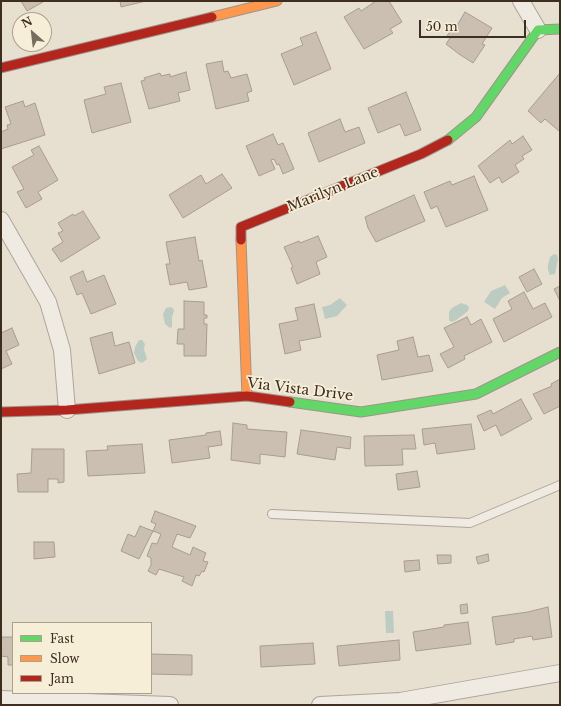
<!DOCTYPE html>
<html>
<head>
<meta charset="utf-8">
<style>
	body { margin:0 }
	#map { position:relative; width:561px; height:706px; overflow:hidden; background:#e7e0d1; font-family:"Libre Baskerville",serif }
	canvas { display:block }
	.frame { position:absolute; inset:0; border:2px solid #3d2e20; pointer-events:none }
	.legend { position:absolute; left:12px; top:622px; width:140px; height:72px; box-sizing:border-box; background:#f7eed8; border:1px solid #ada18e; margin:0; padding:5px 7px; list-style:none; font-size:12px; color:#3d2e20 }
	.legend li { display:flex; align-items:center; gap:8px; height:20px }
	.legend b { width:20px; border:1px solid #ada18e }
	.north { position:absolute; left:12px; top:12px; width:40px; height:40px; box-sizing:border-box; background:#f7eed8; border:1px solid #ada18e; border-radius:50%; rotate:332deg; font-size:11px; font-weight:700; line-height:16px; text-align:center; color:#3d2e20 }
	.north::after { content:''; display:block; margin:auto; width:14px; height:18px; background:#786c5e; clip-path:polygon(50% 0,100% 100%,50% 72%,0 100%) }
	.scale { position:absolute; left:419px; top:20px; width:107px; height:18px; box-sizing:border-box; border:2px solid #3d2e20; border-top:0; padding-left:5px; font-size:12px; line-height:14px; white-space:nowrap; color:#3d2e20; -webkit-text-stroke:3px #f7eed8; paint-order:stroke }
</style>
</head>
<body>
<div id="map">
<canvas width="561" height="706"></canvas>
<div class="frame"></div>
<ul class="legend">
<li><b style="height:5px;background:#63d668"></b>Fast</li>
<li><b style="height:5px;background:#ff974d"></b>Slow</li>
<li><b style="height:5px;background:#b3261e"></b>Jam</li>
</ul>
<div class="north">N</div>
<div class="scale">50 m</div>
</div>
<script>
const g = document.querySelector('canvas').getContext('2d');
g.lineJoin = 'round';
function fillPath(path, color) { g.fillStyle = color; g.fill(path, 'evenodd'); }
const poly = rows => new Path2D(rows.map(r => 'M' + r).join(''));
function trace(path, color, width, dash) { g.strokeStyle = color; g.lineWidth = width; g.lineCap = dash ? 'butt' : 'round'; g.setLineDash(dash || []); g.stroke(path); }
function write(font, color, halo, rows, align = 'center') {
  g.font = font + ' "Libre Baskerville",serif'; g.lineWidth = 3.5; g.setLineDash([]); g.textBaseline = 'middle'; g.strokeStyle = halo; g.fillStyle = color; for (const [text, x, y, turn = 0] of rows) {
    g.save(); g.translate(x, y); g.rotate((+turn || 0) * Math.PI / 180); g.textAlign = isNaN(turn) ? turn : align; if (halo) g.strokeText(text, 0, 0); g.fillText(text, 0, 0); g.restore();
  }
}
fillPath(poly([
	[554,254,557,255,558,259,555,274,550,275,548,270,548,265,550,257],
	[505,285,510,293,502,298,495,309,484,302,491,291],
	[340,298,347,305,337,316,325,319,322,307,330,305],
	[461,303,467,305,469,307,468,311,455,321,451,322,449,320,449,312,452,308],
	[170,307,173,308,174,311,172,317,172,327,170,328,165,324,163,314,166,308],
	[139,340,142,340,145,344,144,349,147,359,142,363,138,361,134,353,135,347],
	[385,611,393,611,394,633,386,633]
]), '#bcccc2');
const building = poly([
	[21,1,42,1,43,2,27,11,21,1],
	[120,1,146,1,121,7,120,1],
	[376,1,389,1,402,22,390,29,393,33,364,49,344,17,359,8,361,11,376,1],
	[465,12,492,28,482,44,485,45,473,63,459,54,446,44,450,38,447,36,453,27,455,29,465,12],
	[316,32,331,69,294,85,281,54,303,45,300,38,316,32],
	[222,61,224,72,228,71,231,78,247,74,252,91,247,93,249,101,216,109,206,64,222,61],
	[186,72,190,90,178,93,180,101,149,109,141,81,145,80,144,78,160,73,161,76,170,74,170,77,186,72],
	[560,73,560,130,559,131,545,119,541,123,528,111,560,73],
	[121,83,131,122,92,133,84,100,106,94,104,87,121,83],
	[406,92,421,130,405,136,400,124,378,133,368,108,406,92],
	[23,101,25,107,35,103,45,135,1,149,1,132,8,129,7,125,11,124,5,107,23,101],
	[340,119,345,132,359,127,365,143,319,162,308,133,340,119],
	[273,134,278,145,283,143,294,169,283,174,279,164,277,165,274,159,271,160,275,169,259,176,246,146,273,134],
	[523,136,532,150,522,156,524,159,515,165,519,172,502,183,499,177,490,183,478,166,510,140,512,144,523,136],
	[39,146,58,180,38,192,42,199,26,208,17,192,24,189,12,167,34,155,31,150,39,146],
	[222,174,232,188,183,218,169,195,201,175,206,184,222,174],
	[474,176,488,210,446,227,437,206,431,209,424,192,450,181,452,185,474,176],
	[414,195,425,221,376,242,368,228,365,217,414,195],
	[83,211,100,238,61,262,52,249,63,242,58,233,63,231,58,223,73,214,74,216,83,211],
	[318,236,327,257,316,262,320,274,297,284,291,268,293,267,284,247,299,241,300,243,318,236],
	[195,237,199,261,202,260,207,287,189,290,187,282,170,285,166,264,170,264,166,242,195,237],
	[534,269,542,284,527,292,519,277,534,269],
	[83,271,87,282,104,275,116,304,91,314,82,293,77,295,70,277,83,271],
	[560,286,560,301,554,289,560,286],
	[524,292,533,309,545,303,552,317,504,342,493,319,512,309,508,301,524,292],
	[184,301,204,302,204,315,207,315,207,318,204,318,204,324,207,324,206,356,184,356,184,344,177,344,178,329,184,329,184,301],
	[314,304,321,337,299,341,301,350,285,354,279,324,298,320,295,308,314,304],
	[467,317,471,325,481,319,492,342,464,356,465,359,448,368,440,354,454,347,444,328,467,317],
	[12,328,19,345,6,351,12,364,1,369,1,333,12,328],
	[112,332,115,346,129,342,135,363,99,374,90,338,112,332],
	[413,337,418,357,429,355,433,371,382,380,377,355,399,350,397,341,413,337],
	[560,379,560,406,544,414,533,394,552,386,551,384,560,379],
	[521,399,532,419,501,436,496,425,484,431,477,416,491,410,493,414,521,399],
	[233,423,247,425,247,429,287,432,285,457,260,454,260,464,231,460,233,423],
	[471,424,475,449,437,454,435,443,424,445,422,429,471,424],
	[301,430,351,437,350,449,337,447,335,460,297,454,301,430],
	[220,431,222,445,208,447,210,458,172,463,169,440,206,435,206,433,220,431],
	[414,435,416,449,402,449,403,465,365,466,364,436,414,435],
	[142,444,145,473,88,476,86,451,108,450,107,446,142,444],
	[32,449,64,449,64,482,58,483,58,479,48,479,48,492,18,492,17,474,31,473,32,449],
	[417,471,420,487,398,490,396,474,417,471],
	[155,511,196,526,190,538,177,534,172,547,190,555,193,547,206,553,203,561,208,562,204,572,202,571,199,576,196,575,192,586,182,581,184,577,159,569,156,575,148,571,151,565,151,558,147,556,152,543,157,544,161,534,153,531,156,524,151,522,155,511],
	[140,526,153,531,139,559,121,551,128,534,135,537,140,526],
	[34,542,54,542,55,557,34,559,34,542],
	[488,554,489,561,478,564,476,557,488,554],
	[437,555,451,555,451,563,438,564,437,555],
	[419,560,420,570,405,572,404,561,419,560],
	[467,604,468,613,461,614,460,605,467,604],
	[548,607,552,637,533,640,532,636,514,639,514,642,496,645,492,617,528,612,548,607],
	[468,622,471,644,416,651,413,632,444,627,444,625,468,622],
	[1,637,13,637,13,665,8,665,8,657,1,656,1,637],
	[399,640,400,660,339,666,337,646,399,640],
	[313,643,315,664,261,667,260,646,313,643],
	[151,654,192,655,192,675,151,674,151,654]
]);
fillPath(building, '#cbbfb2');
trace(building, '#a89c90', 1);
const lane = poly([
	[272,514,470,523,560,485]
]);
const street = poly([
	[521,1,538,30],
	[1,220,48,302,62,350,67,410],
	[1,699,170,705],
	[320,705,400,701,560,673]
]);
const fast = poly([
	[448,140,476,117,538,30,560,29],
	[290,402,361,412,476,394,560,352]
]);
const slow = poly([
	[212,17,277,1],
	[241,240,247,396]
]);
const jam = poly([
	[1,68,212,17],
	[241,240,241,227,421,154,448,140],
	[1,412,67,410,247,396,290,402]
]);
trace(lane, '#ada599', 10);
trace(street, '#ada599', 18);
trace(fast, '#9c958a', 11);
trace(slow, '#9c958a', 11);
trace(jam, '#9c958a', 11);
trace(lane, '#efebe3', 8);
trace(street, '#efebe3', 16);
trace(fast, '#63d668', 9);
trace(slow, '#ff974d', 9);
trace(jam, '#b3261e', 9);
write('14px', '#3d2e20', '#f7eed8', [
	["Marilyn Lane",333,190,-22],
	["Via Vista Drive",300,390,7]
]);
</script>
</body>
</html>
